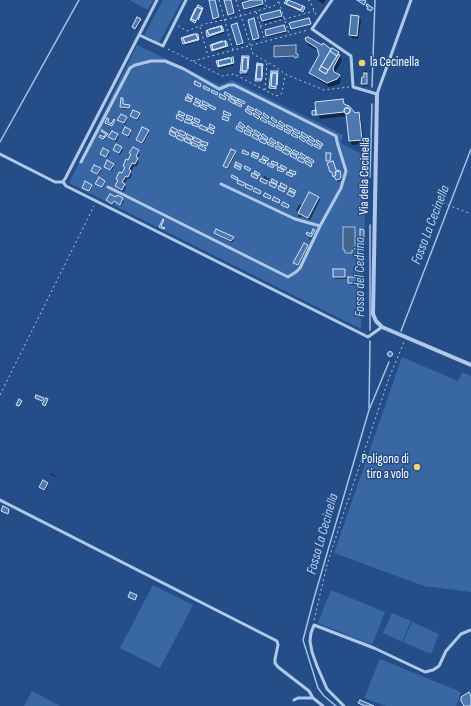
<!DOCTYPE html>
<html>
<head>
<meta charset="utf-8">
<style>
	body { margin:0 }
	canvas { display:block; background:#254d87 }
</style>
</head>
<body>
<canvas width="471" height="706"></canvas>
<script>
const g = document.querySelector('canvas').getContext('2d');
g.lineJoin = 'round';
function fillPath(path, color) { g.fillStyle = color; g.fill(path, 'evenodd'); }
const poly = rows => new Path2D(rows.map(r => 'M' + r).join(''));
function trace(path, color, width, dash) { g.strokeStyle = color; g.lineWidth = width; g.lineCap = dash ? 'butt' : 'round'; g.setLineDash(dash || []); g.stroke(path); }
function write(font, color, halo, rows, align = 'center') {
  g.font = font + ' "Sofia Sans Condensed",sans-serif'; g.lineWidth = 3; g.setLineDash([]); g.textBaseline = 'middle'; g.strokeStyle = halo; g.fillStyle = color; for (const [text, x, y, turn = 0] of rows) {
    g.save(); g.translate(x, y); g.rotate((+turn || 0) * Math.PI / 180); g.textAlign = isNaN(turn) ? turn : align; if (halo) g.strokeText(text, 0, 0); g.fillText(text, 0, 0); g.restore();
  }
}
fillPath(poly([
	[129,0,153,0,148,10],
	[163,0,182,0,159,43,144,35],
	[137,45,220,85,232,80,343,135,341,143,367,157,361,329,69,183],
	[402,357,458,381,462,372,471,376,471,592,424,586,334,553],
	[153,585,193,605,160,668,120,648],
	[331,590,385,612,372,645,318,623],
	[392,613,411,621,402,642,383,633],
	[412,622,439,634,431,654,403,642],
	[380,659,461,692,456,706,386,706,364,698],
	[32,691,60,706,24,706]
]), '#3967a3');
const water = poly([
	[296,45,296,54,298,54,298,57,295,58,294,56,274,57,274,46,296,45],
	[343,227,355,227,355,250,352,250,352,253,345,253,345,250,343,250,343,227]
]);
fillPath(water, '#47648d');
trace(water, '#a4c3e9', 1);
fillPath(poly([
	[209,0,215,0,220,19,215,20,214,19],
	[225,0,230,0,234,15,230,16],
	[257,0,262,0,264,6,246,10,244,8],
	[287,0,304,7,305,9,304,13,286,5,285,3],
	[318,0,326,0,323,4],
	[201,10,202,12,197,22,193,21],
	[281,13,282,18,264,23,262,16],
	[359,17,361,20,358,39,352,38,350,35],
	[254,19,260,40,255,41,250,21],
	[309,19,311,25,293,30,292,28],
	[140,20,141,22,136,30,133,27],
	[238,26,243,45,238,46,237,45],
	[284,26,286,33,268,37,267,35],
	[223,29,224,33,209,38,208,36],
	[197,35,200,41,185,45,184,43],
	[306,41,323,47,324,45,340,56,342,60,335,73,339,75,341,80,339,84,330,87,313,77,310,73,320,55,319,51,309,46],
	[226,42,228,48,214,52,213,50],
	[248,57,249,59,247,75,242,75,241,73],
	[233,60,234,65,220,69,219,67],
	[263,65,264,67,262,82,257,82,256,80],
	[364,70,367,71,367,72,366,72,368,76,367,86,363,86,362,84,365,78],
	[277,72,278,74,276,90,272,90,270,88],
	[122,99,123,106,129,106,130,109,122,109,121,107],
	[342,100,345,105,349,106,354,114,359,114,361,118,364,144,352,145,350,141,347,116,320,119,318,115,313,115,313,112],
	[139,114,140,116,138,121,131,116],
	[126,118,127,120,125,125,118,120],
	[130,131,131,133,129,138,123,133],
	[148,131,149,133,143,144,138,142,137,140],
	[118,135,119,137,116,142,110,137],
	[116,145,123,150,120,155,114,150],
	[138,151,140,154,137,159,139,162,136,167,134,166,131,172,132,174,130,179,128,178,124,184,126,187,124,192,118,189,116,186,119,181,117,179,122,175,125,168,124,166],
	[235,151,236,153,228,169,224,166],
	[109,152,110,154,107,158,101,154],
	[330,154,331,163,336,171,339,172,342,179,341,180,338,182,333,173,332,174,331,172,327,161],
	[113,164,114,166,112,171,105,167],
	[100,169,101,171,98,175,92,171],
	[264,176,269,179,267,184,261,181],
	[104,181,105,183,103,188,96,184],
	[91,186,92,187,90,192,83,188],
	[117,196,124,201,121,206,115,202,114,205,107,200,116,199],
	[318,197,320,200,310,220,302,216,301,218,298,216,300,213],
	[300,204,302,205,297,212,296,210],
	[314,231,312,236,315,238,312,237,310,240,309,239,310,236],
	[364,231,365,232,364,250,362,250,361,248],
	[215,233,233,238,234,240,232,243,216,234],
	[307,245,308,247,299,266,296,265,294,263],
	[345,270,346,279,335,279,334,277],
	[361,278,361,285,350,285,349,283],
	[390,353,393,354,392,357,389,356],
	[50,473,57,477,57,478,50,474],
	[47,484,48,486,45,491,41,489,40,487]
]), '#0007');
trace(poly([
	[372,87,375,0],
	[0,142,79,0],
	[370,177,372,104],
	[370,330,370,225],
	[401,331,471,149],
	[369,408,370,341],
	[336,706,324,696,318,688,303,640,314,598,369,410,389,362]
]), '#a4c3e9', 1.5);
const building = poly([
	[209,0,215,0,219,17,213,19,209,0],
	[224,0,231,0,234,13,228,15,224,0],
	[251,0,262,0,263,4,244,9,242,3,251,0],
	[286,0,288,0,286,4,301,10,303,6,305,7,303,12,284,3,286,0],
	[288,0,303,6,301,10,286,4,288,0],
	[357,0,364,0,366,1,364,5,357,0],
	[367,4,373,8,371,11,367,9,368,7,366,6,367,4],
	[198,5,203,8,198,20,202,9,197,7,198,5],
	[197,7,202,9,196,21,191,19,197,7],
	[195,9,196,9,191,19,196,21,195,23,190,20,195,9],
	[280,10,282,16,262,21,260,15,280,10],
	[351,15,359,16,357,36,349,35,351,15],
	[137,17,141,19,135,29,132,27,137,17],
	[254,18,259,38,253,40,248,20,254,18],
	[309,18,311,24,291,29,289,23,309,18],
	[237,23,243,43,237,45,231,25,237,23],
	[284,25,286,31,266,36,265,30,284,25],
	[221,26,210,29,222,26,224,31,207,37,206,31,207,30,209,35,222,31,221,26],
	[221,26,222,31,209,35,207,30,221,26],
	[194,34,183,38,185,43,198,39,196,34,198,34,199,40,183,44,181,38,194,34],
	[196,34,198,39,185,43,183,38,196,34],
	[308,37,322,45,323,43,331,49,319,70,326,74,338,54,340,55,333,68,334,72,340,75,337,79,327,83,309,73,319,55,317,48,306,41,305,38,308,37],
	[222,41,212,45,213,50,226,46,225,41,226,41,228,46,212,51,210,45,222,41],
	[225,41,226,46,213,50,212,45,225,41],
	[332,48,339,52,337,56,330,51,332,48],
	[330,51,337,56,328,70,321,66,330,51],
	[242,56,249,56,248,69,248,58,243,57,242,71,247,71,246,73,240,73,242,56],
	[233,57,234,63,218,67,216,61,229,58,218,61,219,66,232,63,231,58,233,57],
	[243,57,248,58,247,71,242,71,243,57],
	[229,58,231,58,232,63,219,66,218,61,229,58],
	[257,63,263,64,262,77,262,65,257,65,256,79,262,79,261,81,255,81,257,63],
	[257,65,262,65,262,79,256,79,257,65],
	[321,66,328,70,326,74,319,70,321,66],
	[271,71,278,71,277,85,277,73,272,73,271,86,276,87,276,89,269,88,271,71],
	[272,73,277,73,276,87,271,86,272,73],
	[364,73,367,73,367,84,361,84,362,77,364,77,364,73],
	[195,81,201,84,200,87,194,84,195,81],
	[204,86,210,89,209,91,203,88,204,86],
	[212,90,218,93,217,95,211,92,212,90],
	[225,92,231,95,230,97,224,94,225,92],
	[188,94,193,97,192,99,187,96,188,94],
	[220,94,226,97,225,100,219,97,220,94],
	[232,96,238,99,237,101,231,98,232,96],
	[186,97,192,100,191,102,185,100,186,97],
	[121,98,123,98,123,104,130,105,129,108,120,107,121,98],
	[196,98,201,101,200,103,195,100,196,98],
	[229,98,235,101,234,104,228,100,229,98],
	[239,99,245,102,244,104,238,101,239,99],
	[343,99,344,104,349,106,355,113,359,112,362,140,349,141,346,114,350,112,350,109,347,107,345,108,344,112,316,115,315,102,343,99],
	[203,101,209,104,208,106,202,104,203,101],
	[195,102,200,104,199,107,193,104,195,102],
	[236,102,242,105,241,107,235,104,236,102],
	[201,105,207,108,206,110,200,107,201,105],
	[210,105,216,108,214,110,209,107,210,105],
	[248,106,254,109,253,111,247,108,248,106],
	'344 111a3 3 0 1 1 6 0a3 3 0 1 1-6 0Z',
	[246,109,252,113,251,115,245,111,246,109],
	[256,109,262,113,260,115,255,111,256,109],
	[133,110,140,113,137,119,130,116,133,110],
	[316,110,316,115,312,115,312,111,316,110],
	[179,111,185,114,184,116,178,114,179,111],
	[224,111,231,114,230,116,223,114,224,111],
	[254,113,260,117,258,119,253,115,254,113],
	[264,113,269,117,268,119,263,115,264,113],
	[121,114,127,117,124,123,117,120,121,114],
	[177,115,184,118,182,121,176,118,177,115],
	[187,115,193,117,192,120,186,117,187,115],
	[223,116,229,118,228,121,222,119,223,116],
	[262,117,267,121,266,123,260,119,262,117],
	[272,117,277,121,276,123,271,119,272,117],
	[107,118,109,119,108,122,111,124,114,119,115,120,112,126,105,123,107,118],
	[195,118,200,120,199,123,194,120,195,118],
	[186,119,192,121,191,124,184,122,186,119],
	[269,121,275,125,274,127,268,123,269,121],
	[280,121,285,125,284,127,278,123,280,121],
	[193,122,199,125,198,127,192,125,193,122],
	[240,122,245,126,244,128,238,124,240,122],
	[210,124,215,127,214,129,209,127,210,124],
	[201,125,207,128,206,131,199,128,201,125],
	[277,125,283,128,282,130,276,127,277,125],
	[287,125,293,128,292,131,286,127,287,125],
	[237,126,243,129,242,132,236,129,237,126],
	[248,126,253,130,252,132,246,128,248,126],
	[125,127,131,130,128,136,122,133,125,127],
	[142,127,149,130,142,143,136,140,142,127],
	[172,127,178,130,176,133,170,130,172,127],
	[208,128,214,131,213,134,207,131,208,128],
	[285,129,291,132,289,134,284,131,285,129],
	[295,129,300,132,299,134,293,131,295,129],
	[102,130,108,134,103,139,99,137,100,135,104,137,106,134,101,131,102,130],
	[180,130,186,133,184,136,178,133,180,130],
	[245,130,251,133,250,136,244,133,245,130],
	[255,130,261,134,259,136,254,132,255,130],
	[112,131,118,134,115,140,108,137,112,131],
	[170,131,176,134,175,137,169,134,170,131],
	[302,132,308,136,307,138,301,135,302,132],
	[293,133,298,136,297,138,291,135,293,133],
	[187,134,193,137,192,140,186,137,187,134],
	[253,134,259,137,258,140,252,137,253,134],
	[263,134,268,138,267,140,261,136,263,134],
	[178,135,184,138,182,141,176,138,178,135],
	[300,136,306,140,304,142,299,138,300,136],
	[310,136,315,140,314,142,308,138,310,136],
	[194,137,201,140,199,143,193,140,194,137],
	[185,138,191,141,190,144,184,141,185,138],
	[261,138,267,141,265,144,259,141,261,138],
	[271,138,276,142,275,144,269,140,271,138],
	[308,140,313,144,312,146,306,142,308,140],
	[317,140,323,144,322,146,316,142,317,140],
	[202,141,208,143,207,146,200,144,202,141],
	[192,142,198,145,197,147,191,145,192,142],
	[268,142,274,145,273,147,267,144,268,142],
	[278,142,284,146,282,148,277,144,278,142],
	[116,144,122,147,119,153,113,150,116,144],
	[315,144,321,147,320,149,314,146,315,144],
	[200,145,206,148,205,151,198,148,200,145],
	[276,146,282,149,281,151,275,148,276,146],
	[286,146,292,150,290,152,285,148,286,146],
	[133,147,139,150,136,157,138,158,135,164,132,163,129,169,131,171,128,177,126,176,122,182,125,184,122,190,115,186,118,180,116,179,119,172,122,173,125,167,123,166,126,159,128,160,131,154,129,153,133,147],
	[103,148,109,151,106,157,100,154,103,148],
	[231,149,236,151,227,168,223,166,231,149],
	[284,149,290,152,288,155,282,152,284,149],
	[243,150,249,153,248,155,242,153,243,150],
	[294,150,299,153,298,155,292,152,294,150],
	[253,152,259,154,258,157,252,154,253,152],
	[291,153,297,156,296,159,290,156,291,153],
	[301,153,307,157,305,159,300,155,301,153],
	[326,153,331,153,330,161,326,161,326,153],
	[252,154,258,157,257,159,251,156,252,154],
	[263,156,269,159,267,161,262,158,263,156],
	[299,157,305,160,303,163,297,160,299,157],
	[308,157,314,161,313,163,307,159,308,157],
	[260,159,266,161,265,164,259,161,260,159],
	[107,160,114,164,110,170,104,167,107,160],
	[272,161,278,163,277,166,271,163,272,161],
	[306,161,312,164,311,167,305,163,306,161],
	[333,161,336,170,338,170,339,171,335,172,336,175,333,177,332,172,330,172,327,163,333,161],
	[236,162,242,165,241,167,235,164,236,162],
	[268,163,274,166,273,168,267,165,268,163],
	[94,165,101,168,97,174,91,171,94,165],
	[235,165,241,168,240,170,234,167,235,165],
	[281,165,287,168,285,170,280,167,281,165],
	[245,166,251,169,249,171,244,168,245,166],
	[278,167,284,170,283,172,277,170,278,167],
	[290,170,296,172,295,175,289,172,290,170],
	[255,171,260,174,259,176,254,173,255,171],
	[340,171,341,176,340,179,336,180,334,176,336,175,335,172,340,171],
	[287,172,293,174,292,177,286,174,287,172],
	[252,173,258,176,257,179,251,176,252,173],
	[232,175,238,178,237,180,231,177,232,175],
	[99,177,105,181,102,187,95,184,99,177],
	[261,178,268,181,266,184,260,181,261,178],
	[272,179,278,182,276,184,271,181,272,179],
	[238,180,245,183,243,186,237,183,238,180],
	[85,181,92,185,89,191,82,188,85,181],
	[270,182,277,185,275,188,269,185,270,182],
	[281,183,287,186,286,189,280,186,281,183],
	[246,184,253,187,251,190,245,187,246,184],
	[279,186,285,189,284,192,278,189,279,186],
	[255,188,261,191,260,194,253,191,255,188],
	[290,188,296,191,295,193,289,190,290,188],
	[289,191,295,194,293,197,287,194,289,191],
	[309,192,319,197,308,218,298,213,309,192],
	[265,193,271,196,270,199,263,196,265,193],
	[110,194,116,197,117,195,123,198,120,205,114,201,112,204,106,200,110,194],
	[274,197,280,200,279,203,272,200,274,197],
	[283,202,289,205,288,208,281,205,283,202],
	[163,219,164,220,161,226,165,228,164,229,159,227,163,219],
	[216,229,234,237,231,241,214,233,216,229],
	[313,229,315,230,311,237,306,234,307,232,311,234,313,229],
	[360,229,364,230,364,249,362,249,362,256,360,256,360,229],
	[304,243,308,245,298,265,293,263,304,243],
	[333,269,345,269,345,277,333,277,333,269],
	[348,277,361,277,361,284,348,283,348,277],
	'387.5 354a2.5 2.5 0 1 1 5 0a2.5 2.5 0 1 1-5 0Z',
	[36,395,44,398,42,401,35,398,36,395],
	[46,398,48,399,45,406,42,404,46,398],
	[19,399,22,401,19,406,16,405,19,399],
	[43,480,48,483,44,490,39,487,43,480],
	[3,506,9,509,8,514,1,511,3,506],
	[130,592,137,595,135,600,128,597,130,592],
	[469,692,471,697,471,706,464,706,461,701,461,697,469,692],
	[360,700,374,706,365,706,358,703,360,700]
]);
fillPath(building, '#4d77ae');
trace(building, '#d4e3f7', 1);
trace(poly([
	[219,0,233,50],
	[236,0,253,54,276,67,285,74,324,90,349,87],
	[265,0,267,8,274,6,280,0],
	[308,0,310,1,316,15],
	[279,2,289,34],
	[256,12,265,41],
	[178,26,187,31,205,24,241,16,267,8],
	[260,26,314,11],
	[200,27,208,56],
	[168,49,222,76,234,74,276,96,279,95,282,93,285,75],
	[193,61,308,30],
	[265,90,267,63],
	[443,203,471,214],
	[0,395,94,206],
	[314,620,327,565,342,518,389,378,404,342]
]), '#b0c8e9', 1, [2, 3]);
trace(poly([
	[157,0,66,177,63,182,66,186,368,337,382,327],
	[332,0,312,29,351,56,353,87,377,94,411,0],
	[139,35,163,46,186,0],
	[0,154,55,182,63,182],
	[81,162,130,68,135,65,151,61,165,61,184,69,219,89,229,85,234,85,336,136,337,142,346,171,341,188,320,226,295,219,221,184],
	[108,187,288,277,296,272,300,268,320,226],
	[0,500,277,641,278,645,275,659,275,663,278,667,309,691,313,698],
	[294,700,298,698,313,698,323,706],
	[344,706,327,689,317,666,312,652,310,641,311,633,314,625,374,648,425,672,433,670,439,666,446,651,461,634,471,630]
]), '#b0c8e9', 3);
trace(poly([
	[377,94,373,314,376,321,382,327,471,365]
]), '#b0c8e9', 4);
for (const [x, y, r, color] of [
	[362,63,4,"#f3d174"],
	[417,467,4,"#f3d174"]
]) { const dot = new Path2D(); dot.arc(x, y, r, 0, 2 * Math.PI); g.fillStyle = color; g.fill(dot); trace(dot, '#254d87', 1.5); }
write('13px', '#fff', '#254d87', [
	["la Cecinella",370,63],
	["Poligono di",409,460,"right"],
	["tiro a volo",409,475,"right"]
], 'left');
write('13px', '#fff', '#254d87', [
	["Via della Cecinella",365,176,-89]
]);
write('italic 14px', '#bbd2f0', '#254d87', [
	["Fosso La Cecinella",431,225,-69],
	["Fosso del Cedrino",360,277,-90],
	["Fosso La Cecinella",323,534,-74]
]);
</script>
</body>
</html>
